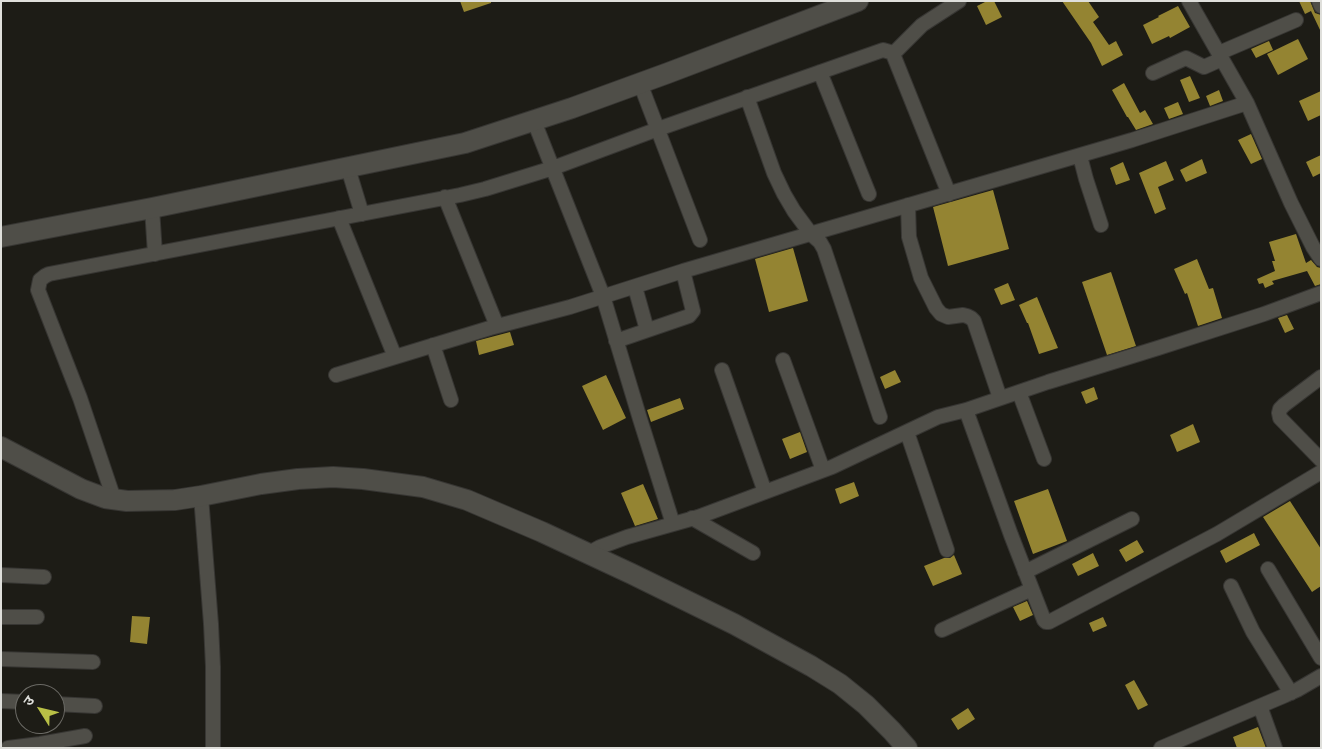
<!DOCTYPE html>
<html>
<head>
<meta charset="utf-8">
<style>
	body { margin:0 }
	#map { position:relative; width:1322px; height:749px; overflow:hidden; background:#1d1c16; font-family:"Archivo Narrow","Noto Sans Devanagari",sans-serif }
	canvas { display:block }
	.frame { position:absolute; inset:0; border:2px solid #dfdfdb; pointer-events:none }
	.north { position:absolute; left:15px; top:684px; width:50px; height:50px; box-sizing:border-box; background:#1d1c16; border:1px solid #6b6a65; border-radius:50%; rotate:306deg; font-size:14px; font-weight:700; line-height:20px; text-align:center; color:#dfdfdb }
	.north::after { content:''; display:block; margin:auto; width:18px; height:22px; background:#b9c046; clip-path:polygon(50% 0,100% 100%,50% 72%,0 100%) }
</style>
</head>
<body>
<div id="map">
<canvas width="1322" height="749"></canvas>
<div class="frame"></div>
<div class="north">उ</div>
</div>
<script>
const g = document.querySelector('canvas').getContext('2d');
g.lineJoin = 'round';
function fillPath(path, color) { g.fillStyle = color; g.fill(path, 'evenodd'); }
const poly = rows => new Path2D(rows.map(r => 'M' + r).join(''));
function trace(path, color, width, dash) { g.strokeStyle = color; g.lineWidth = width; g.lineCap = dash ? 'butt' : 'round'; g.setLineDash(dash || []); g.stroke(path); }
fillPath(poly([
	[460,1,491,1,491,3,464,12],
	[987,1,994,1,1002,17,986,25,977,6],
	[1062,1,1088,1,1099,17,1093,22,1109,45,1116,41,1123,55,1102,66,1091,43],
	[1299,1,1310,1,1315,13,1321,15,1321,32,1311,11,1305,14],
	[1178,6,1190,27,1170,38,1169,36,1152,44,1143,25,1159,17,1158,16],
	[1298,39,1308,59,1278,75,1267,54],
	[1269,41,1273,50,1256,58,1251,49],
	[1190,76,1200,98,1189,102,1180,80],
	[1124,83,1140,113,1145,110,1153,124,1136,130,1128,117,1127,117,1112,90],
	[1219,90,1223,101,1210,106,1206,96],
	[1321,91,1321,115,1308,121,1299,101],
	[1178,102,1183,114,1169,119,1164,108],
	[1251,134,1262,159,1251,164,1238,140],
	[1321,155,1321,173,1313,177,1306,162],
	[1202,159,1207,173,1186,182,1180,170],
	[1166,161,1174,180,1158,187,1166,209,1155,214,1139,173],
	[1123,162,1130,180,1116,185,1110,168],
	[993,190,1009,249,948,266,933,207],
	[1296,234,1306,263,1311,260,1317,267,1321,268,1321,284,1315,286,1307,271,1272,281,1274,284,1265,288,1263,283,1259,284,1257,279,1275,271,1272,261,1275,261,1269,242],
	[793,248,808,301,769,312,755,259],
	[1197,259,1209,289,1213,288,1222,318,1198,326,1187,293,1185,294,1174,269],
	[1111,272,1136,346,1107,355,1082,282],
	[1008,283,1015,300,1001,305,994,289],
	[1037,297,1058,348,1039,354,1028,323,1027,323,1019,305],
	[1287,315,1294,329,1285,333,1278,318],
	[510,332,514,345,479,355,476,341],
	[895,370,901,382,885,389,880,377],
	[606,375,626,418,603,430,582,386],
	[1094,387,1098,399,1086,404,1081,392],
	[680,398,684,409,651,422,647,410],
	[1193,424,1200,442,1177,452,1170,435],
	[800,432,807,452,790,459,782,439],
	[854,482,859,496,840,504,835,489],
	[643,484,658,519,635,526,621,493],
	[1048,489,1067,541,1033,554,1014,501],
	[1290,501,1321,549,1321,586,1312,592,1263,517],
	[1254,533,1260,545,1226,563,1220,551],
	[1137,540,1144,552,1126,562,1119,550],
	[1093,553,1099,566,1078,576,1072,564],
	[954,555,962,574,933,586,924,566,944,558,950,558],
	[1027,601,1033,615,1020,621,1013,607],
	[132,616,150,617,147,644,130,642],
	[1103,617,1107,626,1093,632,1089,623],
	[1134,680,1148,705,1138,710,1125,685],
	[968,708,975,719,958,730,951,719],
	[1258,727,1266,748,1237,748,1233,737]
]), '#948432');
const street = poly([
	[1189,1,1247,103,1291,203,1313,247,1321,259],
	[1319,1,1321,6],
	[1219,53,1296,20],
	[893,54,922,25,959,1],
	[820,72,869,194],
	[1153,73,1186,58,1204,67,1222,59],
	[640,83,700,240],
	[747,97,774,173,784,194,794,211,811,234,820,242,824,249,880,417],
	[534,121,603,296,640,419,673,524],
	[1080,156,1086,179,1101,225],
	[348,168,362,214],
	[445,197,497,326],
	[908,205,909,237,921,278,936,308,941,314,948,317,963,315,967,316,971,318,974,321,1000,398],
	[152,208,155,254],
	[339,218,395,357],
	[635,287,647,330],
	[616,341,689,316,693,311,683,271],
	[433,345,451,400],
	[783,360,823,470],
	[722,370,765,492],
	[336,375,490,328,570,307,683,271,1132,140,1247,103],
	[1321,377,1284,405,1280,409,1279,413,1280,418,1321,460],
	[1019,392,1044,459],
	[966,410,1011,535,1044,620,1046,622,1049,622,1217,534,1321,472],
	[907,432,947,550],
	[201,496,211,624,213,667,213,748],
	[114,499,80,398,38,290,40,280,45,276,49,274,460,195,485,189,553,168,658,129,883,50,890,52,893,54,949,194],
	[692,518,753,553],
	[587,554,600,547,627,537,698,517,832,467,938,417,966,410,1048,382,1158,348,1264,314,1321,293],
	[1268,569,1321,658],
	[1025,572,1132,519],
	[1,575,44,577],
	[1231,586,1253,632,1291,693],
	[1,617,37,617],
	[942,630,1032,589],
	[1,659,93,662],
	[1,701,25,702],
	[55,704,95,706],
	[1260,706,1275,748],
	[8,748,40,744,85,736],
	[1161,748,1286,695,1297,690,1321,676]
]);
const secondary = poly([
	[1,237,152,208,465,143,572,108,668,73,858,1],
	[1,447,81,489,105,498,127,501,175,500,201,496,261,484,298,479,333,477,363,479,423,487,467,500,542,532,632,574,734,624,811,666,840,684,866,705,892,731,907,748]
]);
trace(street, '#373633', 16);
trace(secondary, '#373633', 22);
trace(street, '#4f4e48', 14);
trace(secondary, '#4f4e48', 20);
</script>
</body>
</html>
